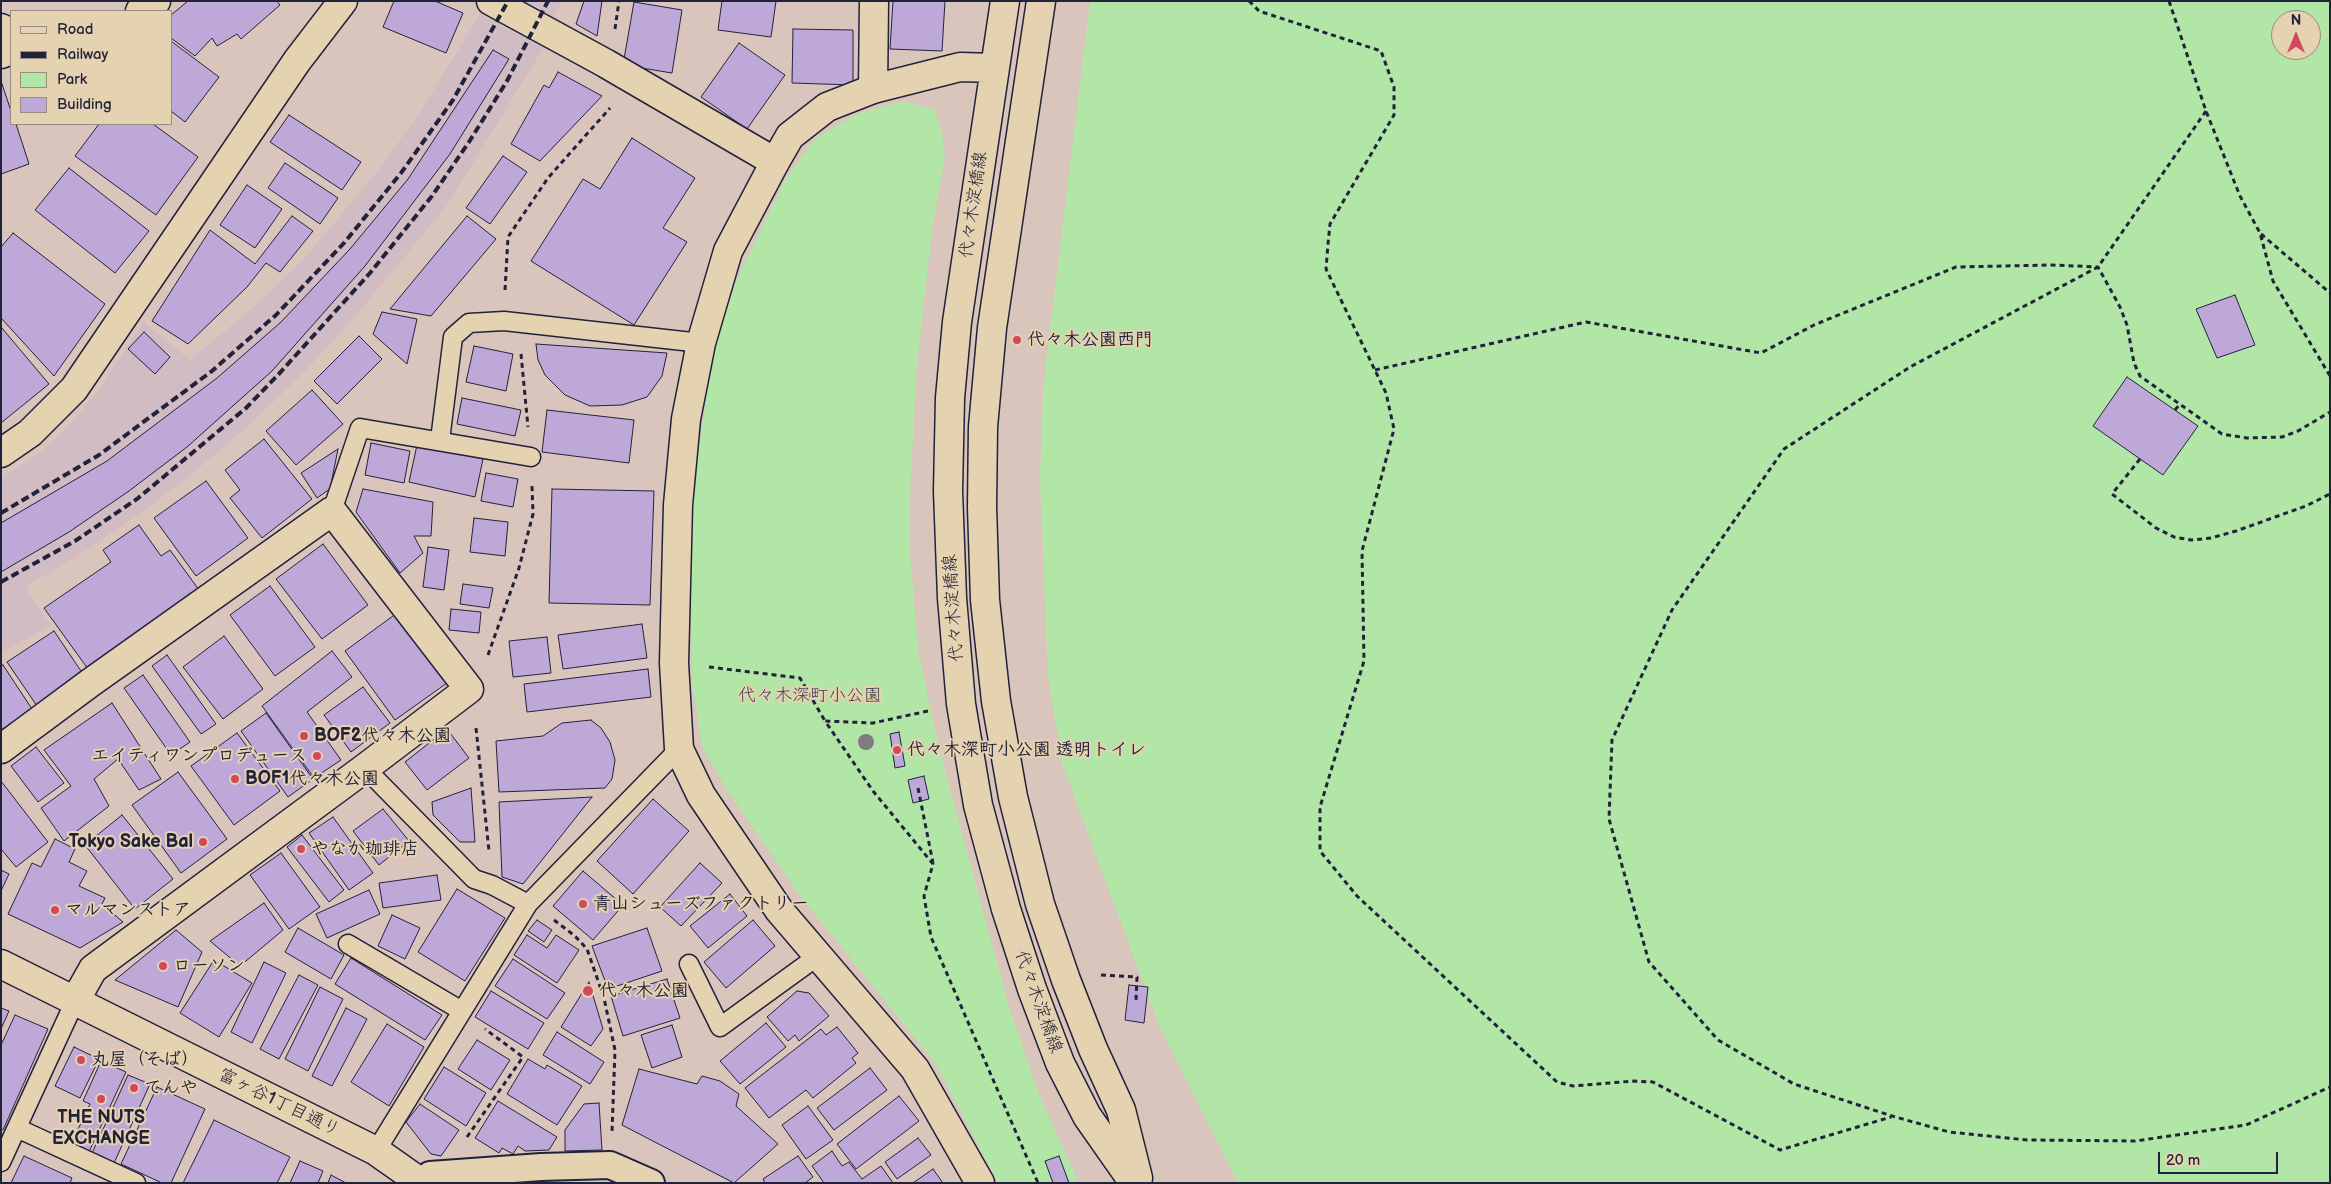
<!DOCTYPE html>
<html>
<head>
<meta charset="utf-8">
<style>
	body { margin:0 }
	#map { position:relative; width:2331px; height:1184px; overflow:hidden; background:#d9c5bc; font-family:"Balsamiq Sans",sans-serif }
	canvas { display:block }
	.frame { position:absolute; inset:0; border:2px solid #22223b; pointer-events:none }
	.legend { position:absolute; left:10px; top:10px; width:162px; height:115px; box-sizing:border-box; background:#e5d2b0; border:1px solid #978c81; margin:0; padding:6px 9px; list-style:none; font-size:15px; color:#22223b }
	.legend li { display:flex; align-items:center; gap:10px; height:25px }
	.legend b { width:25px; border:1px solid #978c81 }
	.north { position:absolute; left:2271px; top:10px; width:50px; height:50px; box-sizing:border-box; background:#e5d2b0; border:1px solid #978c81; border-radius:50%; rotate:0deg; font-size:14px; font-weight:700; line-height:20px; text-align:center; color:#22223b }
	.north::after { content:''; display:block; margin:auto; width:18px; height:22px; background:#d1495b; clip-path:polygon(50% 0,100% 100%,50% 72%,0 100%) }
	.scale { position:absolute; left:2158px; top:1152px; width:120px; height:22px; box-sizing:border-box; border:2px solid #22223b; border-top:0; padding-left:6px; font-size:15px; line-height:18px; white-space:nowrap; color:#22223b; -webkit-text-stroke:4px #e5d2b0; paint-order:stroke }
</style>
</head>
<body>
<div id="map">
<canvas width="2331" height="1184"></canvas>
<div class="frame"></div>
<ul class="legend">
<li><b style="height:6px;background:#e5d2b0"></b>Road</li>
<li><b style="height:6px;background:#22223b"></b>Railway</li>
<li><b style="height:14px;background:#b1e6a7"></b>Park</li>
<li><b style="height:14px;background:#bea8d7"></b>Building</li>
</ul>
<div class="north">N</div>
<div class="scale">20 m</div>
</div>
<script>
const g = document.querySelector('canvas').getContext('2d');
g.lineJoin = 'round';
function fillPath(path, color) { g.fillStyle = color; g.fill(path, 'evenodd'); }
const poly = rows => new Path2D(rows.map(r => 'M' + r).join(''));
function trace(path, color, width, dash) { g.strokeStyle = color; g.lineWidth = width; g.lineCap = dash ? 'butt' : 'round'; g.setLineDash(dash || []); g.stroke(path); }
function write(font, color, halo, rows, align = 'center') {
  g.font = font + ' "Balsamiq Sans","Klee One",sans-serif'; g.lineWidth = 4; g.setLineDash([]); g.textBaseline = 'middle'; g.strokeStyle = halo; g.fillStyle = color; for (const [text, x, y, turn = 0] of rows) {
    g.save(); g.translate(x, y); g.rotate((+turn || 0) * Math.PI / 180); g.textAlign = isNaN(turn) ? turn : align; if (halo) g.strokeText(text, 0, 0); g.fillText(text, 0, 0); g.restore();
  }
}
fillPath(poly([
	[524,1,561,1,554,16],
	[480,14,544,47,448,204,353,319,308,368,256,419,198,469,143,512,79,555,25,587,51,626,1,652,1,478,30,460,65,430,99,390,143,322,190,360,257,304,303,260,380,168,420,112]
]), '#d1bcc4');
fillPath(poly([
	[1090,1,2330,1,2330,1183,1238,1183,1160,1028,1063,766,1048,677,1040,479,1043,388],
	[2281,20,2311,20,2311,50,2281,50],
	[905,101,935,110,942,133,945,156,932,230,917,364,910,495,910,551,918,650,939,748,1009,1007,1039,1094,1079,1183,998,1183,936,1064,801,897,727,790,702,746,692,683,691,578,695,479,713,346,736,281,785,180,815,139,858,113]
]), '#b1e6a7');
const building = poly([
	[188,1,277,1,280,5,241,39,237,34,217,46,212,38,195,56,171,38,171,15,188,1],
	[394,1,435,1,463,13,446,53,383,27,394,1],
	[584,1,602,1,597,36,576,24,584,1],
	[722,1,776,1,771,37,718,30,722,1],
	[893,1,945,1,942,51,890,49,893,1],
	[634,2,682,10,672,73,623,65,634,2],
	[793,29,853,30,853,85,792,83,793,29],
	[171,41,219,77,185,122,171,111,171,41],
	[739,43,785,75,747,129,701,97,739,43],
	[493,50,509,59,450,154,365,266,272,371,187,447,129,491,69,532,1,572,1,523,107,461,217,378,281,322,350,249,408,179,493,50],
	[558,72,602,96,540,161,511,144,544,85,549,88,558,72],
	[1,81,11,111,11,124,16,124,29,164,1,174,1,81],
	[289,115,361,162,342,190,270,142,289,115],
	[99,124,153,124,198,157,156,215,75,156,99,124],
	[632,138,695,178,663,228,687,242,634,325,531,261,583,179,600,189,632,138],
	[503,156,527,172,490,224,466,208,503,156],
	[285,163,338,198,320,224,268,188,285,163],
	[69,168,149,231,115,273,35,210,69,168],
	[247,185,282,209,255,248,220,225,247,185],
	[292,216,313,231,280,272,266,263,247,287,188,344,152,321,210,230,255,264,292,216],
	[467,216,496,239,431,316,390,309,467,216],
	[13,233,105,304,54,376,1,318,1,247,13,233],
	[2235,295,2255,345,2217,358,2196,309,2235,295],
	[382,312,417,319,407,364,373,334,382,312],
	[1,327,49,384,1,423,1,327],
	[144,332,170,357,155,374,128,349,144,332],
	[359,336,382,359,337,404,314,381,359,336],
	[536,344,667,353,662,376,647,397,622,405,590,406,565,395,545,375,538,360,536,344],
	[474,346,513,354,506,391,466,382,474,346],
	[2127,377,2198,426,2163,475,2093,426,2127,377],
	[312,390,343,424,296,465,266,431,312,390],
	[462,398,521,410,515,436,457,424,462,398],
	[547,410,634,420,629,463,542,452,547,410],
	[264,439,312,499,262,538,230,498,240,490,225,470,264,439],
	[371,443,410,451,404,483,365,475,371,443],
	[417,445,483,459,475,497,409,482,417,445],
	[338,449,330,489,317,498,301,473,338,449],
	[486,473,518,479,513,507,481,501,486,473],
	[206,481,248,538,196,576,154,518,206,481],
	[363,489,433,502,431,536,414,536,423,553,400,573,356,512,363,489],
	[552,489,654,491,650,605,549,603,552,489],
	[474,518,508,522,505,556,470,552,474,518],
	[139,525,161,556,170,550,199,590,88,669,44,608,111,562,103,550,139,525],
	[323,544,368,605,322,639,276,579,323,544],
	[428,547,449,550,444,590,423,587,428,547],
	[463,584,493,588,489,608,460,604,463,584],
	[270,586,315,647,275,676,230,615,270,586],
	[451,609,481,612,479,633,449,630,451,609],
	[397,613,447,683,395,720,345,651,397,613],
	[642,624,647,658,563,669,558,635,642,624],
	[54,631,83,674,37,706,7,662,54,631],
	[224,636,263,689,223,719,183,667,224,636],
	[547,637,551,673,513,677,509,641,547,637],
	[332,651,352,677,307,712,341,760,314,778,262,706,332,651],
	[167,655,216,724,201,734,152,666,167,655],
	[3,665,32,709,1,730,1,666,3,665],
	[648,669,651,697,527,712,524,684,648,669],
	[143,675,190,742,171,755,124,688,143,675],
	[363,687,390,723,351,752,324,715,363,687],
	[112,703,161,779,139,790,118,759,94,779,109,806,64,841,41,808,71,786,44,750,112,703],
	[266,713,313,779,288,797,241,731,266,713],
	[591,720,601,728,610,742,615,760,612,779,605,788,499,792,496,741,543,736,562,723,591,720],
	[447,729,469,758,427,790,405,762,447,729],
	[899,732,905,766,895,768,890,734,899,732],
	[237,733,280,791,234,825,191,766,237,733],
	[36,747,64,783,38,802,11,766,36,747],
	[178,772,227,839,181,873,132,805,178,772],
	[924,776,929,799,913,803,908,780,924,776],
	[1,781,48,842,16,867,1,849,1,781],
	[471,788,475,842,460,842,433,815,432,802,471,788],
	[592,797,523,884,502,877,499,802,592,797],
	[653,799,689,831,633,894,597,861,653,799],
	[383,809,409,841,379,865,353,831,383,809],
	[122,815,173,879,135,909,85,845,122,815],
	[333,817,373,873,349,890,309,833,333,817],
	[302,835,344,890,329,902,287,847,302,835],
	[55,839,75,849,69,862,87,871,79,886,105,898,102,904,123,922,80,948,8,914,32,863,41,867,55,839],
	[281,853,320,907,289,929,250,875,281,853],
	[700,863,722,883,681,926,660,907,700,863],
	[1,870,9,874,1,891,1,870],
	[583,871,623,905,593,940,553,906,583,871],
	[437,875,441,900,383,908,379,883,437,875],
	[457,889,505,918,465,981,418,952,457,889],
	[369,890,380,914,327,938,316,914,369,890],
	[730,894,747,916,708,948,690,926,730,894],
	[264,903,283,930,240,966,210,941,264,903],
	[392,915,420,928,405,959,378,946,392,915],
	[537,920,552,930,544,942,528,931,537,920],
	[753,920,775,946,726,988,704,962,753,920],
	[298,928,344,955,331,979,285,952,298,928],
	[647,928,662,971,608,989,592,946,647,928],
	[176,930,202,952,178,1007,115,980,176,930],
	[527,935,547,948,556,935,579,950,557,983,514,955,527,935],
	[351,958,442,1015,425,1040,335,984,351,958],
	[513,959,565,993,547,1019,495,986,513,959],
	[214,960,252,983,219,1037,180,1013,214,960],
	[264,962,286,973,252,1043,231,1032,264,962],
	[299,975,318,985,279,1059,260,1049,299,975],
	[667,979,680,1018,623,1036,611,996,667,979],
	[589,982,603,1029,591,1046,561,1027,589,982],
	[1129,985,1148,987,1144,1023,1125,1020,1129,985],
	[320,987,343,999,308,1071,285,1059,320,987],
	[491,991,544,1023,528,1049,475,1017,491,991],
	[797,991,809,993,829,1016,799,1041,795,1035,788,1041,767,1017,797,991],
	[1,1008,9,1011,1,1029,1,1008],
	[346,1008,367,1019,332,1086,312,1076,346,1008],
	[15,1015,48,1029,3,1130,1,1129,1,1045,15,1015],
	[766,1023,786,1047,740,1084,720,1061,766,1023],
	[387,1024,424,1047,389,1106,351,1082,387,1024],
	[672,1025,682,1057,652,1068,641,1035,672,1025],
	[837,1027,858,1053,852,1058,856,1063,813,1098,806,1090,769,1118,745,1088,821,1029,826,1035,837,1027],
	[557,1032,604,1062,590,1084,543,1055,557,1032],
	[477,1040,510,1060,491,1090,458,1069,477,1040],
	[74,1047,99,1059,80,1098,55,1086,74,1047],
	[528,1059,545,1069,547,1065,582,1086,557,1125,507,1094,528,1059],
	[101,1061,126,1072,88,1154,70,1146,90,1104,83,1101,101,1061],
	[444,1067,486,1093,466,1126,424,1099,444,1067],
	[870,1068,887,1090,834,1130,817,1108,870,1068],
	[639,1069,697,1084,702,1076,720,1081,739,1094,736,1106,778,1144,734,1183,622,1125,639,1069],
	[128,1075,150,1084,114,1163,92,1153,128,1075],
	[157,1087,205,1109,171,1183,162,1183,121,1164,157,1087],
	[899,1096,919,1121,856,1169,837,1144,899,1096],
	[498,1101,557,1137,549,1150,525,1151,518,1146,513,1154,502,1148,499,1153,475,1138,498,1101],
	[599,1103,602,1150,565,1151,565,1130,584,1104,599,1103],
	[420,1104,459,1130,441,1156,431,1154,406,1122,420,1104],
	[808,1106,833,1140,806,1159,782,1125,808,1106],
	[214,1120,290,1157,277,1183,183,1183,214,1120],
	[918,1138,931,1155,897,1179,885,1162,918,1138],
	[832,1151,842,1166,849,1162,862,1179,881,1166,893,1183,824,1183,812,1166,832,1151],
	[24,1156,72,1178,70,1183,11,1183,24,1156],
	[798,1156,813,1177,805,1183,765,1183,763,1179,798,1156],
	[1059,1156,1069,1183,1053,1183,1045,1161,1059,1156],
	[300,1161,323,1171,318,1183,290,1183,300,1161],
	[933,1169,943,1183,913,1183,933,1169],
	[331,1175,346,1183,328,1183,331,1175]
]);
fillPath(building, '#bea8d7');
trace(building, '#22223b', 1);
const service = poly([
	[440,440,453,337,469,323,504,321,701,343],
	[332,511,360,428,531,457],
	[365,768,474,879,492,885,528,904],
	[348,944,462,1011],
	[689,964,720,1027,818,956],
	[17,1128,136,1183],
	[376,1151,528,904,679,749],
	[1,1162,75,1001]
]);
const pedestrian = poly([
	[430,1175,541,1167,610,1165,651,1183]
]);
const minor = poly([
	[491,1,605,63,775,162,728,251,701,343,686,419,678,505,674,663,679,749,701,795,779,910,915,1069,980,1183],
	[140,11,156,1],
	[1,28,11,33],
	[1,54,11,50],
	[873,89,874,1],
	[1,453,30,433,74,389,297,61,343,1],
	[1,749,90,683,332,511,469,689,365,768,93,969,75,1001]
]);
const tertiary = poly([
	[1005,1,957,322,950,398,948,491,952,598,961,704,978,805,1006,909,1032,989,1060,1063,1087,1116,1134,1183],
	[1041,1,992,328,983,427,982,507,985,600,996,701,1013,797,1040,904,1066,980,1093,1049,1121,1110,1138,1178],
	[775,162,790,136,827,107,873,89,960,67,995,68],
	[1,964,376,1151,413,1177,417,1183]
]);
trace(service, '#22223b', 21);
trace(pedestrian, '#22223b', 30);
trace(minor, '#22223b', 31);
trace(tertiary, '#22223b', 31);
trace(poly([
	[1249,1,1259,11,1381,51,1394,87,1394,115,1330,224,1328,244,1326,269,1386,393,1394,429,1362,551,1364,661,1320,807,1320,851,1357,896,1557,1082,1573,1086,1634,1081,1653,1082,1780,1150,1891,1117],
	[2169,1,2206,111,2240,196,2260,233,2273,281,2330,376],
	[615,29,619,1],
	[2206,111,2098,267,1910,367,1784,449,1672,610,1612,740,1609,819,1649,962,1718,1040,1794,1084,1892,1116,1949,1132,2027,1140,2135,1141,2246,1125,2330,1087],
	[2261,234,2330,293],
	[505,290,508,237,548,178,610,108],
	[521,354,528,427],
	[1375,370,1586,322,1761,353,1814,325,1956,267,2052,265,2098,267,2120,307,2127,325,2134,363,2140,376,2222,434,2247,438,2282,437,2298,431,2330,412],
	[2175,410,2180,404],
	[2140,459,2112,494,2156,528,2174,537,2191,540,2211,538,2236,531,2306,506,2330,494],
	[488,655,519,568,533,514,532,486],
	[709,667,800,678,825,721],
	[928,711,873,723,825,721,873,791,933,864,924,896,931,937,1038,1183],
	[476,728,489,851],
	[918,788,933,863],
	[554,920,575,936,587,949,604,998,615,1050,612,1132],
	[1101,975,1137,977,1136,1000],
	[467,1137,523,1057,485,1029]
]), '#22223b', 3, [5, 4]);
trace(service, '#e5d2b0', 18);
trace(pedestrian, '#e5d2b0', 26);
trace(minor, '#e5d2b0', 28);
trace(tertiary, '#e5d2b0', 28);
trace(poly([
	[1,513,99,455,212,371,276,315,344,243,401,173,453,100,508,1],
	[1,582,75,541,137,499,246,408,277,376,370,273,432,196,469,142,507,81,548,1]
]), '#22223b', 4, [8, 4]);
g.fillStyle = '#807b7e';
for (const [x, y] of [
	[866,742]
]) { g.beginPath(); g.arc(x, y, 8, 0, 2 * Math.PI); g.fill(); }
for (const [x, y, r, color] of [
	[1017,340,5,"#d1495b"],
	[304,736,5,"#d1495b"],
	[897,750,5,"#d1495b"],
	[317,756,5,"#d1495b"],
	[235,779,5,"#d1495b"],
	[203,842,5,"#d1495b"],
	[301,849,5,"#d1495b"],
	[583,904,5,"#d1495b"],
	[55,910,5,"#d1495b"],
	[163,966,5,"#d1495b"],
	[588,991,6,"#d1495b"],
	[81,1060,5,"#d1495b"],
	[134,1088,5,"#d1495b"],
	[101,1099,5,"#d1495b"]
]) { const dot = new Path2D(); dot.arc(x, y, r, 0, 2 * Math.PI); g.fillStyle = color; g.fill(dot); trace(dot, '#e5d2b0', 2); }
write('18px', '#22223b', '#e5d2b0', [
	["代々木淀橋線",974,205,-82],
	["代々木淀橋線",954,608,-94],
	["代々木淀橋線",1038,1002,70],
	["富ヶ谷1丁目通り",279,1103,26]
]);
write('bold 18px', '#22223b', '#e5d2b0', [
	["代々木公園西門",1027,340],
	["BOF2代々木公園",314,736],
	["代々木深町小公園 透明トイレ",907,750],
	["エイティワンプロデュース",307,756,"right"],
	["BOF1代々木公園",245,779],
	["Tokyo Sake Bal",193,842,"right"],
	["やなか珈琲店",311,849],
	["青山シューズファクトリー",593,904],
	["マルマンストア",65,910],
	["ローソン",173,966],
	["代々木公園",599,991],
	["丸屋（そば）",91,1060],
	["てんや",144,1088],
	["THE NUTS",101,1118,"center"],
	["EXCHANGE",101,1139,"center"]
], 'left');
write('18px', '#373f4b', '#e5d2b0', [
	["代々木深町小公園",810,696]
]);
</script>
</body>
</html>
